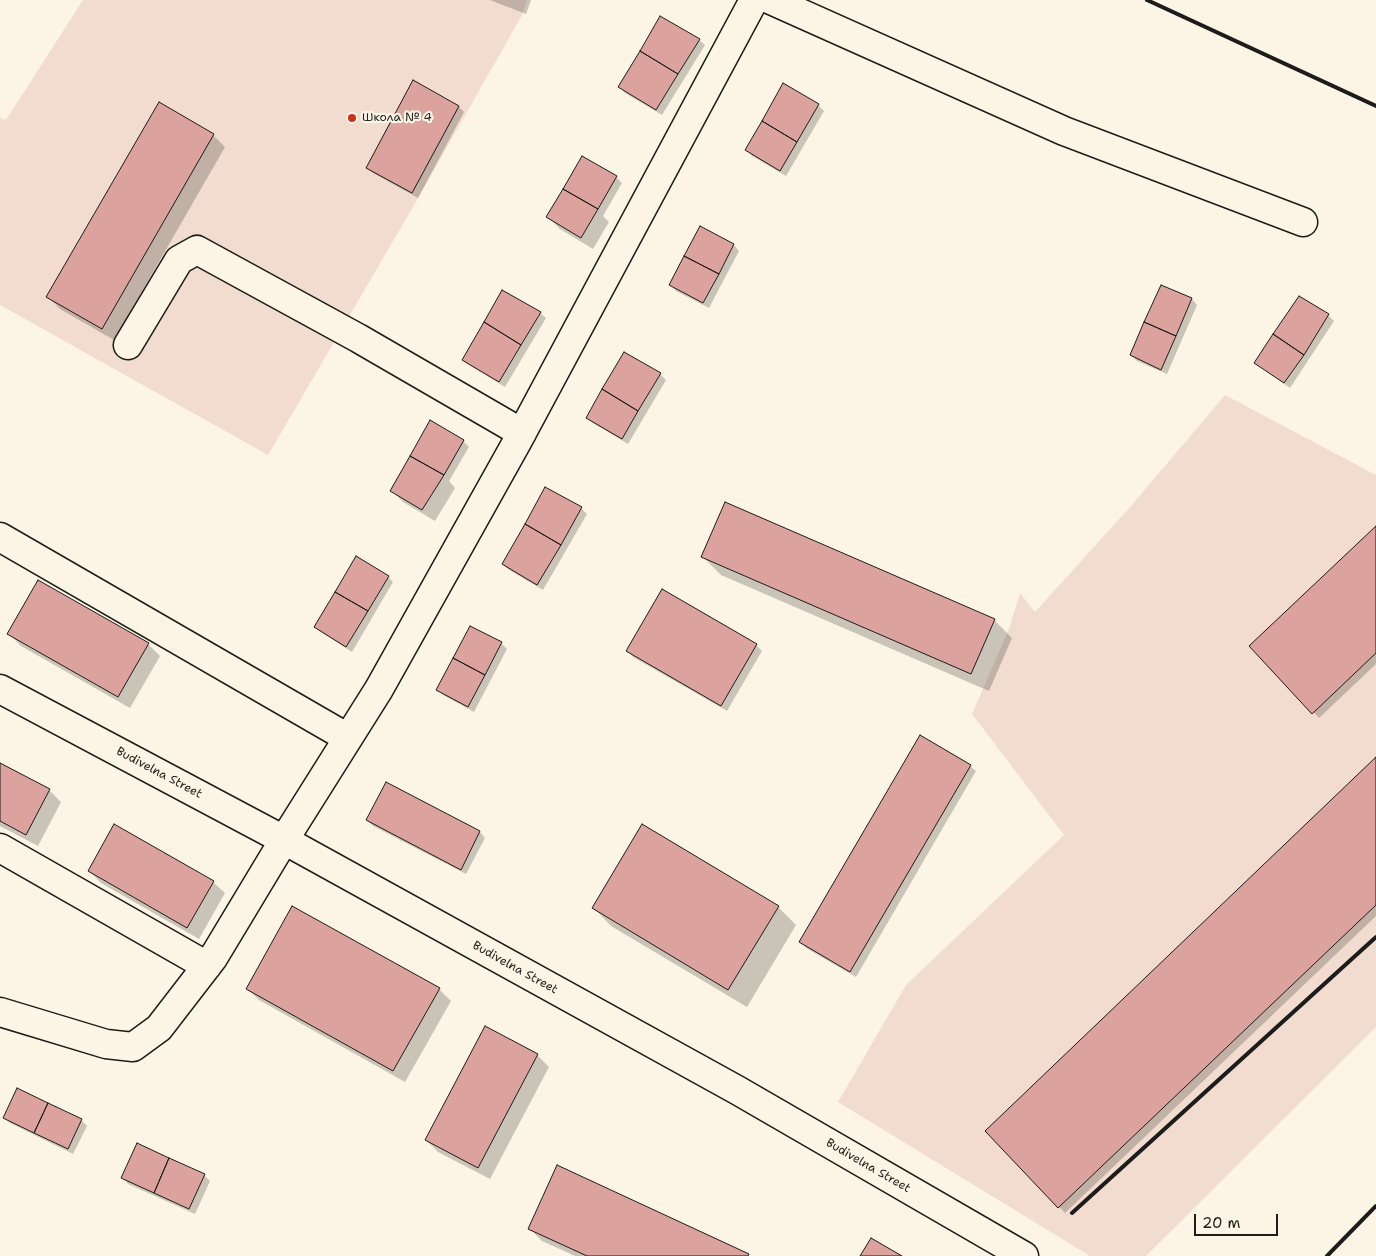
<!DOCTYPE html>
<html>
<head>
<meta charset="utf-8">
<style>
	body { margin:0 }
	#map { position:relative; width:1376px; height:1256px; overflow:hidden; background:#fcf5e5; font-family:"Shantell Sans",sans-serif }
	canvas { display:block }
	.scale { position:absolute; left:1194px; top:1214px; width:84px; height:22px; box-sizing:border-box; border:2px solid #1c1c1c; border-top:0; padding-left:6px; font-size:15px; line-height:18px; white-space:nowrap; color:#1c1c1c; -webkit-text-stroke:4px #fcf5e5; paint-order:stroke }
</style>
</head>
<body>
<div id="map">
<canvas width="1376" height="1256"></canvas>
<div class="scale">20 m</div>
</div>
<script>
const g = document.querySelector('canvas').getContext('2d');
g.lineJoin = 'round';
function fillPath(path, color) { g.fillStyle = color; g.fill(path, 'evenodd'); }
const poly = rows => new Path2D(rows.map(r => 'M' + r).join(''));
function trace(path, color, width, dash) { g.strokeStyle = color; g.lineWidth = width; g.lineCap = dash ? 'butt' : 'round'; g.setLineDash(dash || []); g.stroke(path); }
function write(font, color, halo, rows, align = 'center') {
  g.font = font + ' "Shantell Sans",sans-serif'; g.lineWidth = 4.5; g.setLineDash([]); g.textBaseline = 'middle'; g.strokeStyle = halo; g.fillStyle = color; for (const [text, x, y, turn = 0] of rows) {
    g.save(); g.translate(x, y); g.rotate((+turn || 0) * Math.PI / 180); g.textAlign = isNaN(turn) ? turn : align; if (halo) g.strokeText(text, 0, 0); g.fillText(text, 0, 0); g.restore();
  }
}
fillPath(poly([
	[83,0,527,0,521,17,413,207,268,455,0,305,0,118,6,120],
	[1225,395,1376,475,1376,1027,1146,1256,1090,1256,838,1102,906,985,1064,835,972,714,1009,629,1020,593,1035,612,1131,506]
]), '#f2dccf');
fillPath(poly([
	[490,0,531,0,526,14],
	[699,40,705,45,662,115,625,93,620,87],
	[414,82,459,107,464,112,418,198,373,173,367,168],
	[818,105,824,111,786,176,752,156,747,150],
	[213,135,225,147,114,340,60,309,48,297],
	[616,177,622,183,603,216,609,222,593,249,560,229,548,217],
	[701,227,734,245,739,251,709,308,676,291,671,285],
	[1161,286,1192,299,1197,305,1167,374,1137,361,1131,355],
	[1299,297,1328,315,1334,321,1290,388,1255,363],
	[540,313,546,318,505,387,469,365,463,360],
	[660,374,666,380,628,444,593,423,587,417],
	[463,441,469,447,449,481,455,488,435,521,403,502,391,490],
	[581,508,587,514,543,590,509,570,503,564],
	[1376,527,1376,664,1319,718,1251,646],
	[703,557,994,620,1012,638,989,691,721,575],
	[388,577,393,582,352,652,321,632,315,627],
	[663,591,756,645,762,651,727,711,633,657,628,651],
	[9,634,148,644,160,656,130,708,21,646],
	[501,643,507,649,474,712,443,695,438,690],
	[1376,759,1376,916,1065,1213,986,1131],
	[0,764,49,790,61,802,38,846,0,826],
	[970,766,976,771,856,977,806,948,801,942],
	[387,784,480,832,485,838,466,874,373,826,367,820],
	[89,871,213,882,225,893,199,939,101,883],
	[778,907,796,925,747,1007,611,926,594,908],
	[248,989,439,989,451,1001,405,1082,259,1000],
	[537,1055,549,1067,490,1179,438,1152,426,1140],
	[4,1117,81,1120,87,1126,73,1154,10,1123],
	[204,1175,210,1181,195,1214,128,1184,123,1178],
	[530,1229,748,1255,749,1256,575,1256,542,1241]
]), '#0003');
const building = poly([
	[660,16,700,39,678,74,640,51,660,16],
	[640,51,678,74,656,110,618,87,640,51],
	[413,80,459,106,412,193,366,168,413,80],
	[783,83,819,104,797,142,762,121,783,83],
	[159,102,214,134,102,329,46,297,159,102],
	[762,121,797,142,780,171,745,150,762,121],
	[582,156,617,176,598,209,563,189,582,156],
	[563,189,598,209,581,238,546,217,563,189],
	[700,226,734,244,719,274,684,256,700,226],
	[684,256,719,274,703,303,669,285,684,256],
	[1161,285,1192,298,1176,336,1144,322,1161,285],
	[502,290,541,312,521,345,484,322,502,290],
	[1299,296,1329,314,1304,355,1273,334,1299,296],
	[484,322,521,345,499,382,462,360,484,322],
	[1144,322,1176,336,1161,370,1130,355,1144,322],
	[1273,334,1304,355,1284,383,1254,363,1273,334],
	[624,352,661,373,638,411,602,389,624,352],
	[602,389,638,411,622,439,586,418,602,389],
	[430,420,464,440,444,475,410,456,430,420],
	[410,456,444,475,422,510,390,491,410,456],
	[545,487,582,507,561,545,525,524,545,487],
	[725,502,995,619,971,674,701,557,725,502],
	[525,524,561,545,537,585,502,564,525,524],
	[1376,526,1376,653,1312,714,1249,646,1376,526],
	[356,556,389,576,368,611,335,592,356,556],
	[38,580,149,643,118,697,7,634,38,580],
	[662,589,757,644,721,706,626,651,662,589],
	[335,592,368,611,346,647,314,627,335,592],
	[470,626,502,642,485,675,453,658,470,626],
	[453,658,485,675,468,707,436,690,453,658],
	[920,735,971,765,850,972,799,942,920,735],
	[1376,757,1376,905,1058,1208,985,1131,1376,757],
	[0,763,50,789,26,835,0,821,0,763],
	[386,782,480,831,461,870,366,820,386,782],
	[114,824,214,881,187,928,88,871,114,824],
	[642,824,779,906,728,990,592,908,642,824],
	[292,906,440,988,393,1071,246,989,292,906],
	[485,1026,538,1054,478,1168,425,1140,485,1026],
	[17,1088,48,1103,34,1133,3,1118,17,1088],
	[48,1103,82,1119,68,1149,34,1133,48,1103],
	[137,1143,169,1158,154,1193,121,1178,137,1143],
	[169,1158,205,1174,189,1209,154,1193,169,1158],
	[557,1165,749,1254,748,1256,587,1256,528,1229,557,1165],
	[871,1238,902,1256,860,1256,871,1238]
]);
fillPath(building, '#dca29d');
trace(building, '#1c1c1c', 1);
const minor = poly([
	[771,0,1064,131,1303,222],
	[128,345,179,260,197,250,358,338,522,433],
	[0,537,348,738],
	[0,689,284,840,737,1090,1024,1256],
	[0,848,207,966],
	[0,1012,106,1044,133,1047,159,1028,213,958,284,840,379,689,517,442,754,0]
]);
trace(minor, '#1c1c1c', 31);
trace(minor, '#fcf5e5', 28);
trace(poly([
	[1147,0,1376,106],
	[1072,1213,1376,937],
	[1327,1256,1376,1206]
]), '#1c1c1c', 4);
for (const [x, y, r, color] of [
	[352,118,5,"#c8321e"]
]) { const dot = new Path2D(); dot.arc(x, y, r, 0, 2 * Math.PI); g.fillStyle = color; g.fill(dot); trace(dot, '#fcf5e5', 2); }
write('12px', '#1c1c1c', '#fcf5e5', [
	["Школа № 4",362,118]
], 'left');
write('12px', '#1c1c1c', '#fcf5e5', [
	["Budivelna Street",159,773,28],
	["Budivelna Street",515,968,29],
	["Budivelna Street",868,1166,30]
]);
</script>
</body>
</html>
